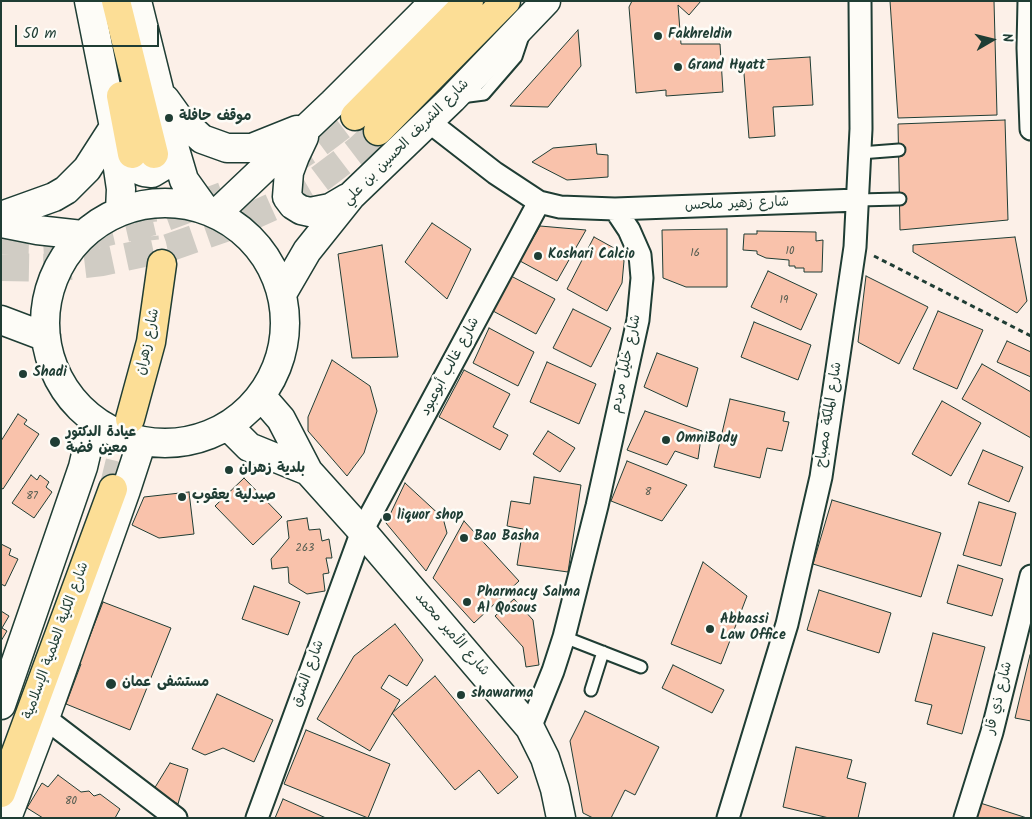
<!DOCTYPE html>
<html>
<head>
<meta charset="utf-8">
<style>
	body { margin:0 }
	#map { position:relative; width:1032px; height:819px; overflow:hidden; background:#fcf0e8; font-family:Kalam,sans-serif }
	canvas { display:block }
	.frame { position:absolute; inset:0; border:2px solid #1f3d34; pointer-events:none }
	.north { position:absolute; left:967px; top:15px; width:50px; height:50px; -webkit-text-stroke:4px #fdfcf7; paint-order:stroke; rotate:82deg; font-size:14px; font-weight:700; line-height:20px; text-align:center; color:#1f3d34 }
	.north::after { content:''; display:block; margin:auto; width:18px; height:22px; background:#1f3d34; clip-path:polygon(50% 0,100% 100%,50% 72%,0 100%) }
	.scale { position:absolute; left:15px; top:25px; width:144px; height:22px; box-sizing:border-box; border:2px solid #1f3d34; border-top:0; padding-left:6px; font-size:15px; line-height:18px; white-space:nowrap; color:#1f3d34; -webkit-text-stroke:4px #fdfcf7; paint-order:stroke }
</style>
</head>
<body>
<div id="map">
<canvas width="1032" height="819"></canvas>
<div class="frame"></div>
<div class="north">N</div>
<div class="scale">50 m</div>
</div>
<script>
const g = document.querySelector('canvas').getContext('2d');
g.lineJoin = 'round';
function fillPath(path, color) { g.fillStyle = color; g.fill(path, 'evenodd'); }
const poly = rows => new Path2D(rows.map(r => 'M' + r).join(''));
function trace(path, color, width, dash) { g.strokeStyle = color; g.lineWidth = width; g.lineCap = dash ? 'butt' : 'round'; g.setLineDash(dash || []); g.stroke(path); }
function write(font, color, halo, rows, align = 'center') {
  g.font = font + ' Kalam,"Playpen Sans Arabic",sans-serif'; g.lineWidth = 5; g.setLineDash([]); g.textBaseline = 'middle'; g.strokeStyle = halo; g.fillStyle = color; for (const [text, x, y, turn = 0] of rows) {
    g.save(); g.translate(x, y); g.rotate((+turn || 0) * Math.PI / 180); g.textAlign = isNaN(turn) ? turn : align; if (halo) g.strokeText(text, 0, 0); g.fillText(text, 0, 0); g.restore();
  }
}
const building = poly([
	[632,1,701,1,689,15,678,5,681,44,720,44,723,92,666,96,666,90,636,93,629,7,632,1],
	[890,1,994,1,997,115,898,118,890,1],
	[578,30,581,66,548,107,510,106,578,30],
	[810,57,813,105,773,107,775,136,749,138,743,61,810,57],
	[1005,120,1008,220,900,230,898,124,1005,120],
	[596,144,597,154,608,155,608,177,567,180,532,162,553,148,596,144],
	[432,223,471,249,447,299,405,262,432,223],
	[540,226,586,230,557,281,520,261,540,226],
	[727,229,727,287,686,287,663,278,662,230,727,229],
	[757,231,816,232,816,241,823,240,822,272,804,272,804,268,795,268,795,266,789,266,789,260,766,258,757,254,757,251,743,250,744,234,757,234,757,231],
	[594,237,623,253,624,261,622,283,607,311,567,289,594,237],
	[1015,237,1027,301,1017,313,913,252,913,245,1015,237],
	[382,245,398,357,352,358,338,254,382,245],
	[768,271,817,294,801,330,751,307,768,271],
	[511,276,555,299,536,334,493,311,511,276],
	[866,276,928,307,899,364,858,342,866,276],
	[573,309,611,328,591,367,553,348,573,309],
	[938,311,983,330,957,389,913,369,938,311],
	[754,322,811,345,798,380,741,357,754,322],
	[489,328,534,352,518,386,473,363,489,328],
	[1007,341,1031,352,1031,377,997,362,1007,341],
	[657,353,698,368,687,407,644,387,657,353],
	[332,360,370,386,377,411,364,453,347,476,308,431,308,417,332,360],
	[547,362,596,384,579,424,530,402,547,362],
	[982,364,1031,392,1031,438,962,399,982,364],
	[464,370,510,394,493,427,508,435,500,450,439,417,464,370],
	[730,399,785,412,783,421,789,422,782,451,767,448,760,478,714,467,730,399],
	[942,401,981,423,951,476,912,454,942,401],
	[645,411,702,431,698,459,675,451,667,465,627,450,645,411],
	[18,414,27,420,24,424,39,434,3,489,1,488,1,441,18,414],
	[548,431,575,448,560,472,533,454,548,431],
	[983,450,1023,467,1009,502,968,484,983,450],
	[627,461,687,485,662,521,611,501,627,461],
	[31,475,37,480,40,475,49,482,46,487,52,492,34,518,12,503,31,475],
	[534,477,581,485,568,572,517,565,523,529,507,526,511,501,530,504,534,477],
	[244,478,282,517,253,545,215,506,244,478],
	[405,483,443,518,447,533,426,571,386,523,405,483],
	[189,492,194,534,159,538,132,525,144,497,189,492],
	[832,500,941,533,921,597,813,564,832,500],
	[979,502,1016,513,1001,566,963,555,979,502],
	[307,518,309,530,320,529,322,541,329,539,332,558,326,558,329,573,323,574,325,591,307,594,289,583,288,567,272,569,271,559,289,538,287,521,307,518],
	[464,521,519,581,474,623,433,578,464,521],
	[1,544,11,549,9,555,18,559,5,586,1,584,1,544],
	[703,562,747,596,721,664,671,644,703,562],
	[958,565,1003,579,992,616,947,603,958,565],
	[254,586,300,602,288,635,242,619,254,586],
	[819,590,891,613,879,653,807,630,819,590],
	[514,599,533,620,539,665,526,667,523,647,495,616,514,599],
	[103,602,171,628,130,730,66,704,81,664,75,661,84,639,88,641,103,602],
	[1,611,9,616,2,628,7,631,1,641,1,611],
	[395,624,423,660,407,686,389,675,381,688,400,700,370,751,317,719,354,656,395,624],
	[933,633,985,647,962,734,927,724,932,705,915,701,933,633],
	[1030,655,1031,655,1031,721,1015,718,1030,655],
	[673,665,724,690,712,713,662,688,673,665],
	[435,676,518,777,498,794,479,770,455,790,392,713,435,676],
	[217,694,273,720,254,762,223,748,205,755,192,749,217,694],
	[585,711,659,747,635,795,625,790,611,818,593,818,583,813,570,741,585,711],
	[306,730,390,764,368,818,284,784,306,730],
	[796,747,852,760,847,778,866,783,858,818,829,818,783,807,796,747],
	[170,763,188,769,178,804,154,789,170,763],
	[58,775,81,792,89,791,94,796,100,794,120,809,115,818,43,818,27,808,42,783,48,787,58,775],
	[283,799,326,818,275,818,283,799],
	[974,801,1027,818,969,818,974,801]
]);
fillPath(building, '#f9c2ab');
trace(building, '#1f3d34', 1);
trace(poly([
	[132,154,140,193,145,241],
	[284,166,315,146,355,116],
	[1,240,38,241,68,239,99,234,155,221,223,196],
	[1,267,52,268,102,262,168,248,225,228,272,207,317,181,359,149,378,131],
	[113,489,130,419]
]), '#d0ccc4', 28, [28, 14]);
const service = poly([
	[461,97,484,94,516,57,523,36],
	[860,153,899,150],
	[858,200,900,199],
	[564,637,641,667],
	[591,690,603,652]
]);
const minor = poly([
	[1029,1,1028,48,1031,129],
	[428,121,495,173,539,202,560,207,615,209,858,200],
	[45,718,176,818],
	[530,728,553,671,564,637,597,506,638,320,642,278,640,255,629,230,615,209],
	[257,818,362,531,539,202],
	[728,818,787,624,821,477,855,247,861,129,860,1],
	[965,818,992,732,1031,576]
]);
const tertiary = poly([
	[89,1,114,127,115,148,121,189,120,211],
	[137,1,168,126,184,180,204,208],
	[165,99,178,117,202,139,227,148,252,148,297,130],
	[304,137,295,156,289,172,287,197,293,205,301,210,310,212,330,208,347,198],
	[115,148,134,168,144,172,152,173,162,167,170,159,175,149],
	'45 323a120 120 0 1 1 240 0a120 120 0 1 1-240 0Z',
	[216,214,333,103,435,1],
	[1,216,54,197,66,190,87,169,114,127],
	[1,223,37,230,82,235],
	[282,294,307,251,351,196,452,99,546,1],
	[1,320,46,337],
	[261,396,281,419,308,471,362,531,530,728,545,758,555,789,561,818],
	[228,426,249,447,308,471],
	[1,705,83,467,94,420],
	[7,818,45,718,126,490,142,441]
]);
const primary = poly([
	[116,1,154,154],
	[121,96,132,154],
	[355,116,469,1],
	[378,131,506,1],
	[130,419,151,342,162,264],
	[1,793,113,489]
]);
trace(service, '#1f3d34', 15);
trace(minor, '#1f3d34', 25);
trace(tertiary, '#1f3d34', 31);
trace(primary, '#1f3d34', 31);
trace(poly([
	[874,256,1031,336]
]), '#1f3d34', 3, [5, 4]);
trace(service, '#fdfcf7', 11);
trace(minor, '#fdfcf7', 21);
trace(tertiary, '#fdfcf7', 28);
trace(primary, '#fcde96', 28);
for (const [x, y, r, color] of [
	[658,36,5,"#1f3d34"],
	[678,67,5,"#1f3d34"],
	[169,118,5,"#1f3d34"],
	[538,256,5,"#1f3d34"],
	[23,374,5,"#1f3d34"],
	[666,440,5,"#1f3d34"],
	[55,442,6,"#1f3d34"],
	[229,470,5,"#1f3d34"],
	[182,497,5,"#1f3d34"],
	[387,517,5,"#1f3d34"],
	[464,538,5,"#1f3d34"],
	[467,602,5,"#1f3d34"],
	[710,629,5,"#1f3d34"],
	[111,684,6,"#1f3d34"],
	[461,695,5,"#1f3d34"]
]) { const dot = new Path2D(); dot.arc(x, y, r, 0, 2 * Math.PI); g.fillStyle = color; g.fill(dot); trace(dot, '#fdfcf7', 2); }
write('11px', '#565e52', null, [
	["10",790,252],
	["16",695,254],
	["19",784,301],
	["8",648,493],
	["87",32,497],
	["263",305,549],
	["80",71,802]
]);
write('bold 14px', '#1f3d34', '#fdfcf7', [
	["Fakhreldin",668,36],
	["Grand Hyatt",688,67],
	["موقف حافلة",179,118],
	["Koshari Calcio",548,256],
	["Shadi",33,374],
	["عيادة الدكتور",66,434],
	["معين فضة",66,450],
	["OmniBody",676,440],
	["بلدية زهران",239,470],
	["صيدلية يعقوب",192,497],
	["liquor shop",397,517],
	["Bao Basha",474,538],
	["Pharmacy Salma",477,594],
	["Al Qosous",477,610],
	["Abbassi",720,621],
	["Law Office",720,637],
	["مستشفى عمان",122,684],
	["shawarma",471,695]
], 'left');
write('14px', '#1f3d34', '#fdfcf7', [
	["شارع الشريف الحسين بن علي",407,143,-45],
	["شارع زهير ملحس",737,205,-2],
	["شارع زهران",149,342,-78],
	["شارع خليل مردم",627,364,-78],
	["شارع غالب أبوعبود",451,367,-62],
	["شارع الملكة مصباح",830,415,-81],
	["شارع الأمير محمد",451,635,49],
	["شارع الكلية العلمية الإسلامية",57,641,-70],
	["شارع الشرق",309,674,-70],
	["شارع ذي قار",1000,698,-76]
]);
</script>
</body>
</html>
